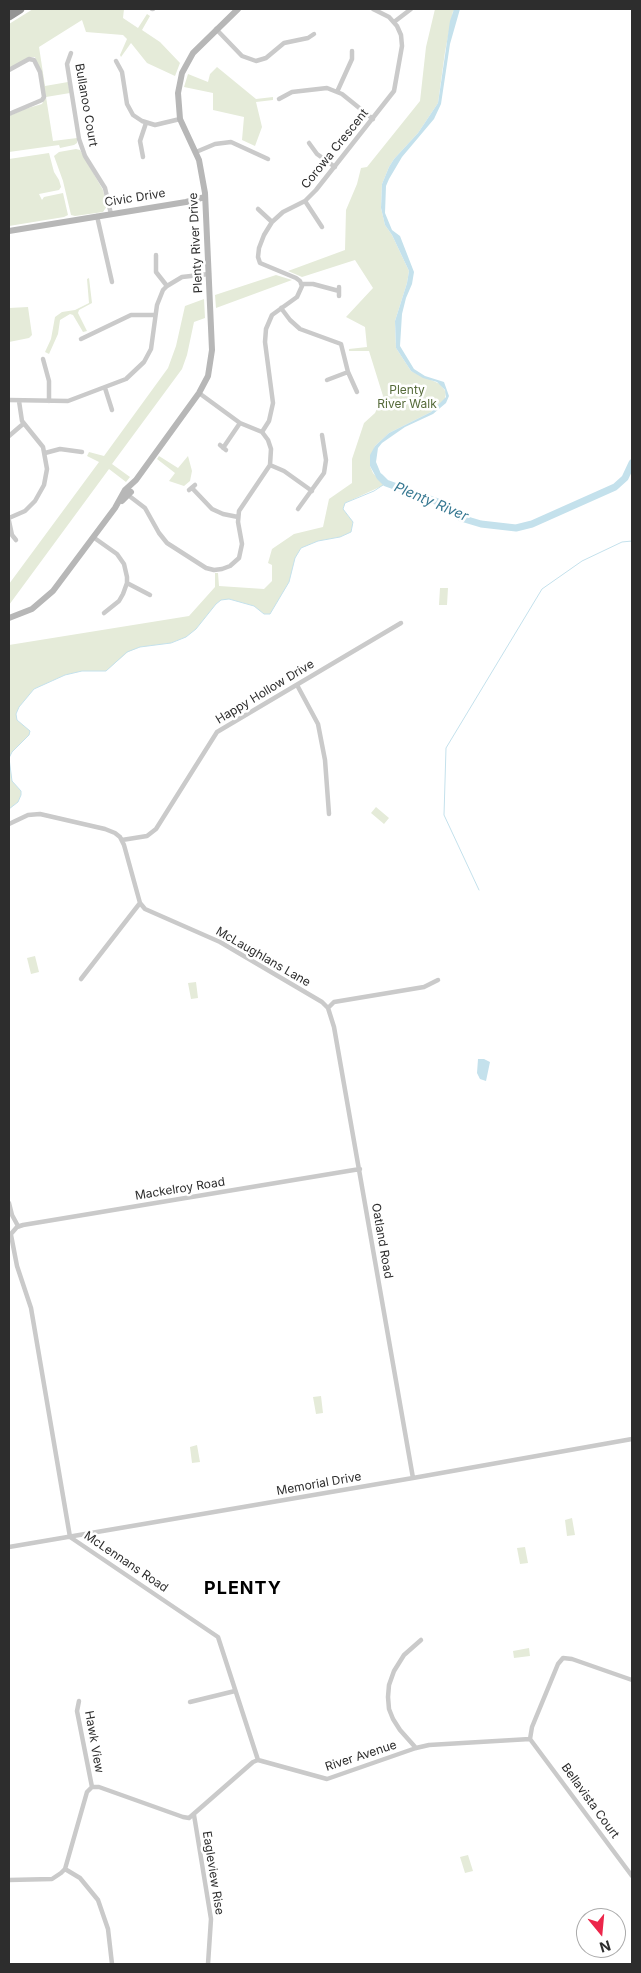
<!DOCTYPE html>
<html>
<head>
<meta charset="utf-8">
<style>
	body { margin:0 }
	#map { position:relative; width:641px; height:1973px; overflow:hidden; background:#fff; font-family:Inter,sans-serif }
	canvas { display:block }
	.frame { position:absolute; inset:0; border:10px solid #2d2d2d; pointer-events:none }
	.north { position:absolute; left:576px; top:1908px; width:50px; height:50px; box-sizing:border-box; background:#fff; border:1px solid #ababab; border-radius:50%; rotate:163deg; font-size:14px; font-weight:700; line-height:20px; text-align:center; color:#2d2d2d }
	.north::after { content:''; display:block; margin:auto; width:18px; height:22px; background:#ec264a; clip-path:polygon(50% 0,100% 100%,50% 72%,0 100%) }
</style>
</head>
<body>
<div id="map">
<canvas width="641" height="1973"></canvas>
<div class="frame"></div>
<div class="north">N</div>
</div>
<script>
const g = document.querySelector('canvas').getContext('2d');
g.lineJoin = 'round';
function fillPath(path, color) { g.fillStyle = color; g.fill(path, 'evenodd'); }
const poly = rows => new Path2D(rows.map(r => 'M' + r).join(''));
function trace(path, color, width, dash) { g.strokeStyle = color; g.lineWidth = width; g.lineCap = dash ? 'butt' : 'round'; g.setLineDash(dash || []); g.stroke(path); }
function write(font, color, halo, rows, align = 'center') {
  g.font = font + ' Inter,sans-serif'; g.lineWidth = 5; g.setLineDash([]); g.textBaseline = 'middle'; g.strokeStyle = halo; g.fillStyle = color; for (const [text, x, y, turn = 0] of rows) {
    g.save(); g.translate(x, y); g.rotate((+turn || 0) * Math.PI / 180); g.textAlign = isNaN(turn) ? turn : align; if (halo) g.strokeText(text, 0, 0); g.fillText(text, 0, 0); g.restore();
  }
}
fillPath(poly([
	[33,9,124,9,123,18,138,28,147,14,150,16,142,30,160,42,180,63,175,76,147,63,131,43,121,57,120,55,127,39,123,35,86,32,82,20,39,47,45,86,68,82,70,93,46,97,53,141,77,138,77,143,74,145,60,148,59,145,9,152,9,116,25,109,42,104,45,98,35,57,31,57,9,68,9,24],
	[435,9,467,9,453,11,445,52,438,103,418,133,394,159,389,167,382,184,381,208,385,225,392,235,409,271,407,283,395,321,396,348,411,371,440,384,446,392,445,399,431,412,389,433,375,446,370,461,370,466,373,473,384,485,345,503,343,509,353,522,351,532,340,537,318,541,301,548,295,558,289,582,270,614,264,614,254,606,229,599,221,600,216,604,196,629,186,637,171,643,140,647,128,652,106,671,82,671,65,675,34,689,19,707,16,714,17,720,30,731,29,735,12,752,9,758,12,781,21,791,21,795,18,802,9,809,9,645,189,616,215,587,215,573,218,573,219,586,264,589,272,581,272,565,268,563,272,549,294,534,323,527,329,499,352,483,352,459,364,423,375,413,383,396,369,351,349,351,349,349,367,347,365,327,346,317,373,288,355,260,302,277,288,271,345,250,346,210,357,184,361,168,367,167,420,101,426,47],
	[217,67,256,99,273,97,273,100,256,102,262,127,255,146,242,140,244,117,213,110,213,93,184,87,188,74,208,82,210,74],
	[76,149,80,150,103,190,107,206,103,212,75,216,71,215,63,181,54,156,59,152],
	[49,153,54,172,59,180,61,187,59,190,39,194,42,200,44,197,63,193,68,215,64,217,9,226,9,159],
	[276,275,292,280,216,308,215,295],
	[89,278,92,303,79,310,78,313,87,331,83,332,73,315,70,314,60,320,58,334,49,354,45,352,51,339,55,317,62,312,75,310,89,303,87,279],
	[204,299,205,318,194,322,187,355,182,369,112,464,130,477,126,482,109,469,9,605,9,584,99,462,87,456,89,452,104,456,168,368,176,346,185,306],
	[28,307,32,335,29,338,9,342,9,308],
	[159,456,178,468,188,456,192,471,190,481,184,486,169,481,175,473,157,459],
	[440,588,448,588,447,605,439,605],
	[376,807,389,818,384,824,371,813],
	[35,956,39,972,31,974,27,958],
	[196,982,198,998,191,999,188,983],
	[321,1396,323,1413,316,1414,313,1397],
	[197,1445,200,1462,192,1463,190,1447],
	[572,1518,575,1535,567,1536,565,1520],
	[525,1547,528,1563,520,1564,517,1548],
	[529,1648,530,1656,514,1658,513,1651],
	[468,1855,473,1871,465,1873,460,1857]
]), '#e5ebd9');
fillPath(poly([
	[454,9,460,9,450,44,441,104,434,119,402,157,389,179,386,186,385,213,392,230,400,236,414,272,412,284,406,298,402,314,400,346,414,369,425,376,444,382,449,396,446,403,433,414,405,427,382,443,378,448,376,462,381,474,388,482,384,485,376,477,370,466,370,455,375,446,389,433,431,412,446,397,445,390,437,382,423,378,411,371,396,348,395,321,407,283,409,271,392,235,385,225,381,208,382,184,389,167,394,159,418,133,438,103,450,21],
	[478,1059,484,1059,490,1062,486,1081,480,1079,477,1073]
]), '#c4e1ec');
trace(poly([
	[9,809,18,802,21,795,21,791,12,781,9,758,12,752,29,735,30,731,17,720,16,714,19,707,34,689,65,675,82,671,106,671,127,652,140,647,171,643,186,637,196,629,216,604,221,600,229,599,254,606,264,614,270,614,289,582,295,558,301,548,318,541,340,537,351,532,353,522,343,509,345,503,374,491,386,483],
	[479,890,444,815,446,748,542,589,582,561,622,542,632,541]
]), '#c4e1ec', 1);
trace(poly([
	[380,477,386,483,438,502,461,518,481,524,516,528,532,524,615,487,625,478,632,463]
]), '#c4e1ec', 7);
trace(poly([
	[152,9,153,9],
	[394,22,411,9],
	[216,29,242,56,256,61,266,58,284,43,308,38,314,34],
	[71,53,67,64,79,139,85,156,105,188,111,214],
	[116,61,122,72,127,104,133,115,142,121,155,125,180,119],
	[9,70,29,59,34,60,40,72,44,97,42,100,9,114],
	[337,92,352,59,352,51],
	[279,99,292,92,327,88,342,94,373,119],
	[309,143,317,154,335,167],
	[196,152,215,144,231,142,268,159],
	[143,157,140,141,146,123],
	[305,201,322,227],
	[258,209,272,222],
	[97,216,112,282],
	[156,255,156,272,167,286],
	[301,284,313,284,339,291],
	[339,296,339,287],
	[281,308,290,320,300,329,341,344,348,372,357,392],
	[81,339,131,315,155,315],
	[43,359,49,381,49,401],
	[327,380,348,372],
	[105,388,112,410],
	[9,400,68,401,126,379,144,362,151,349,157,305,163,290,167,286,182,277,209,274],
	[262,432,269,421,273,403,265,342,266,329,272,315,297,297,302,286,300,281,296,278,260,263,258,257,259,248,264,235,272,222,283,212,305,201,316,190,394,91,402,46,401,35,397,26,389,17,373,9],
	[9,436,23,424],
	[220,445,226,450],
	[223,448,240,423],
	[45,453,60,449,82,452],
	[270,465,284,471,312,491],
	[192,488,212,509,223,514,238,517],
	[189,490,195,485],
	[128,495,145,508,159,533,167,543,206,568,214,570,222,569,230,566,239,558,242,544,238,522,239,511,270,465,271,449,268,440,262,432,240,423,199,393],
	[298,509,324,473,326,460,322,435],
	[9,518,25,511,35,501,44,485,47,469,43,447,22,421,19,401],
	[9,521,12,535,16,540],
	[93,537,117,554,124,564,127,577,127,583,123,594,119,601,104,613],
	[127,583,150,595],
	[297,685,318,724,325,760,329,814],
	[9,824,28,815,40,814,105,829,115,833,120,837,124,845,140,903,145,909,220,942,322,1002,328,1008,334,1027,413,1478],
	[122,840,147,836,156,829,217,732,401,623],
	[81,979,140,903],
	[328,1008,334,1002,424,987,438,980],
	[9,1203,12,1215,18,1226],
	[10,1235,17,1227,23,1225,360,1169],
	[11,1235,17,1266,31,1308,70,1537,218,1637,258,1760],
	[9,1547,413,1478,632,1439],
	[79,1701,77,1711,92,1787],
	[190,1702,235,1691],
	[530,1739,632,1876],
	[530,1739,532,1727,558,1664,563,1658,572,1659,632,1680],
	[416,1748,400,1730,393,1719,389,1709,388,1697,389,1685,394,1671,404,1655,421,1640],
	[194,1815,211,1919,208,1964],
	[65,1869,80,1878,98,1900,108,1929,112,1964],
	[9,1880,52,1879,61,1873,65,1869,87,1792,92,1787,99,1787,183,1817,189,1818,253,1762,258,1760,327,1779,416,1748,429,1745,530,1739]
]), '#cacaca', 4.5);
trace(poly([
	[9,231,186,202,205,197],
	[122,501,131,492],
	[9,618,32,609,53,591,115,508,125,490,136,480,199,393,208,376,212,350,205,193,199,160,180,119,178,93,182,73,193,53,238,9]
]), '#b7b7b7', 6);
trace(poly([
	[9,16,20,9]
]), '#949494', 9);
write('12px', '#2d2d2d', '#fff', [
	["Bullanoo Court",86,105,80],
	["Corowa Crescent",335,149,-51],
	["Civic Drive",135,198,-9],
	["Plenty River Drive",196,243,-93],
	["Happy Hollow Drive",265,692,-31],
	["McLaughlans Lane",263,957,30],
	["Mackelroy Road",180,1189,-9],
	["Oatland Road",382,1241,80],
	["Memorial Drive",319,1484,-10],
	["McLennans Road",126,1562,34],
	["Hawk View",94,1742,80],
	["River Avenue",361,1756,-18],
	["Bellavista Court",590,1801,54],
	["Eagleview Rise",213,1873,81]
]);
write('12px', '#556a39', '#fff', [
	["Plenty",407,390],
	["River Walk",407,404]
]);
write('italic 14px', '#387992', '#fff', [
	["Plenty River",431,502,23]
]);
g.letterSpacing = '1px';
write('bold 18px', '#000', '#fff', [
	["PLENTY",243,1589]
]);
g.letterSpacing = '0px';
</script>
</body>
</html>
